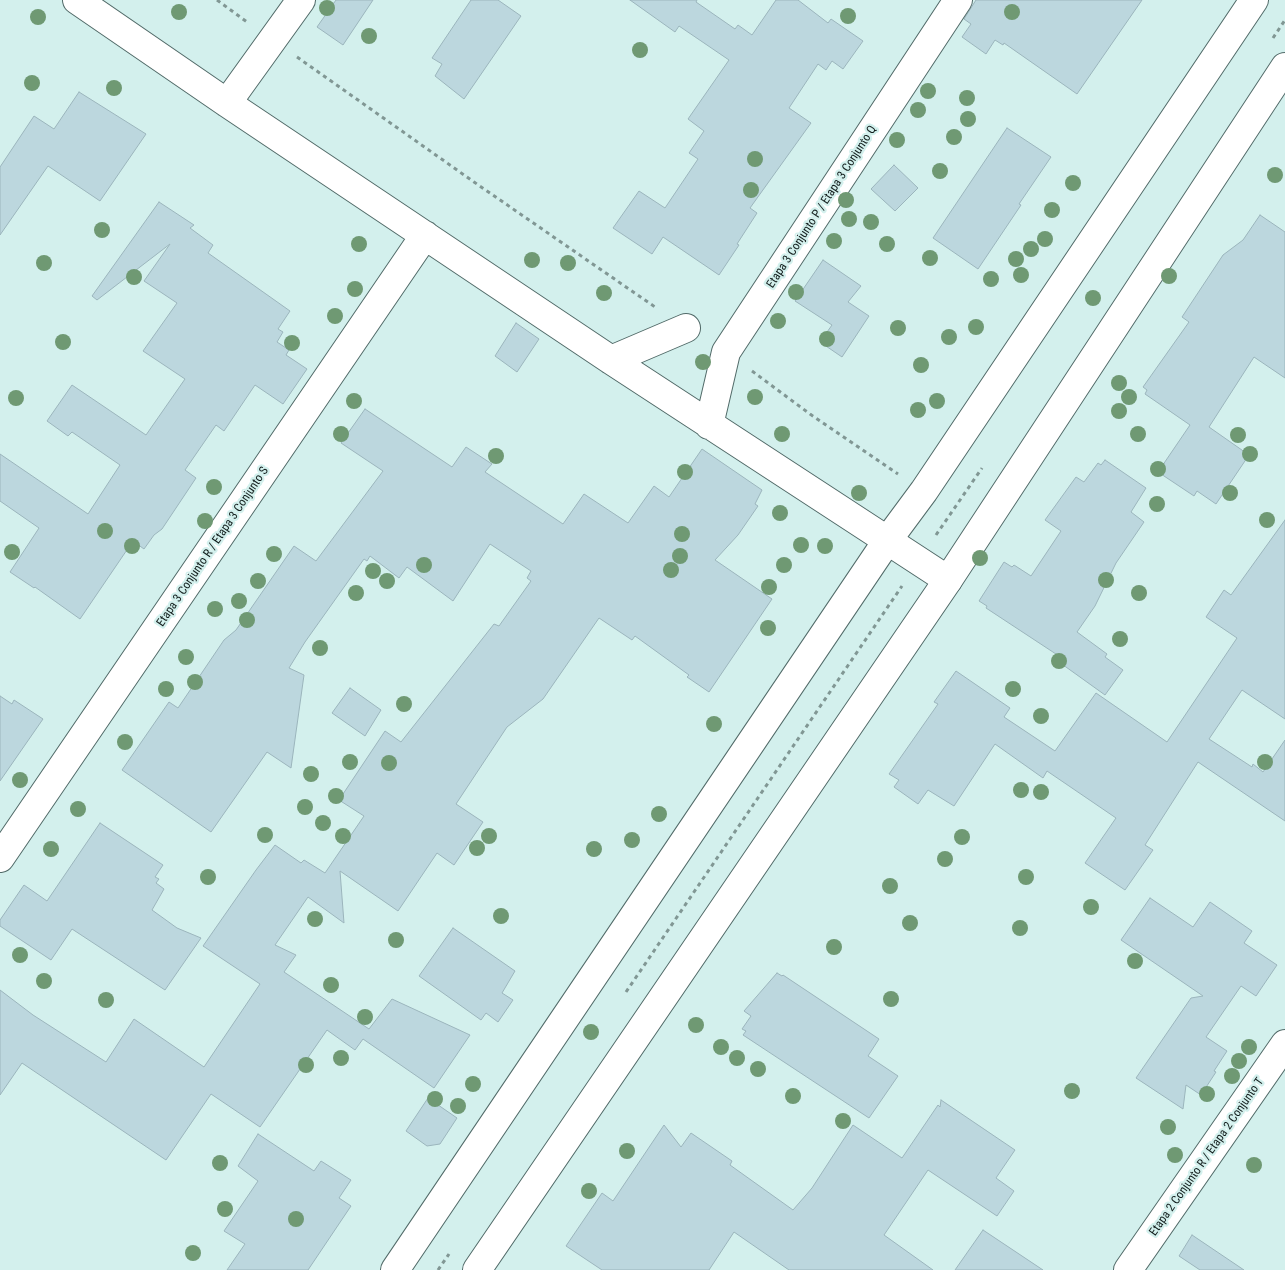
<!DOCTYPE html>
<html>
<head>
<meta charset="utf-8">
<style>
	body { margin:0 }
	canvas { display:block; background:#d3f0ed }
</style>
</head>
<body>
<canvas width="1285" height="1270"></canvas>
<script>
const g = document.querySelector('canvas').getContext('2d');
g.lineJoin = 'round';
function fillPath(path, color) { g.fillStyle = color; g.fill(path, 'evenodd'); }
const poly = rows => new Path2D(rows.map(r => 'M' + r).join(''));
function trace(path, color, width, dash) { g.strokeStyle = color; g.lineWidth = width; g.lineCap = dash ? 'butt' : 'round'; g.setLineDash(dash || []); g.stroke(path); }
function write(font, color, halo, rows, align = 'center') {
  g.font = font + ' "Roboto Condensed",sans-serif'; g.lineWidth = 4.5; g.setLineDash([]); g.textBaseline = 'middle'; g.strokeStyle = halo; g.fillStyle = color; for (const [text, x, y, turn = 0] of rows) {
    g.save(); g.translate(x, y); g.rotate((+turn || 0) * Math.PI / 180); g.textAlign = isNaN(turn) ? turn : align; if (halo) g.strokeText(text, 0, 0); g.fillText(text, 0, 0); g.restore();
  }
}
const building = poly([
	[336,0,373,0,343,45,317,27,336,0],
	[471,0,498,0,521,16,464,99,435,76,442,64,432,58,471,0],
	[630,0,697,0,696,2,735,29,738,25,752,35,776,0,798,0,828,23,831,19,863,41,843,69,832,61,826,70,818,64,789,108,811,123,750,208,757,213,737,244,739,245,719,275,663,237,652,254,613,228,639,191,665,208,698,159,689,153,704,131,688,119,729,60,679,26,675,32,630,0],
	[976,0,1142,0,1077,94,1004,43,1003,45,995,40,986,54,962,37,971,24,964,19,976,0],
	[79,92,146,134,100,201,48,166,0,235,0,167,34,116,54,129,79,92],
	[1007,128,1051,157,1019,204,1021,205,978,269,933,238,1007,128],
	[894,165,918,188,895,211,871,189,894,165],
	[159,202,194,225,190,228,213,245,208,253,290,311,278,329,283,332,277,342,289,350,286,355,307,369,283,404,255,385,224,431,216,425,185,470,196,478,162,529,154,535,144,549,133,541,80,619,35,587,34,588,10,572,39,528,0,501,0,454,88,514,120,465,72,432,68,436,47,421,72,385,146,435,185,379,143,351,177,303,144,281,170,244,97,300,92,296,159,202],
	[1260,215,1285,232,1285,378,1254,357,1209,427,1249,455,1216,504,1197,491,1194,496,1158,472,1190,425,1145,394,1147,390,1143,387,1189,322,1182,317,1223,255,1243,240,1260,215],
	[823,260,861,286,848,302,869,316,842,357,820,342,832,325,795,301,823,260],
	[516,323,539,339,517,372,495,356,516,323],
	[365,409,452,467,466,447,492,464,485,472,563,524,584,494,628,523,654,486,669,497,702,449,762,490,755,504,758,506,738,535,715,560,772,599,709,692,687,677,689,675,635,636,632,640,599,618,543,699,507,727,456,804,483,822,454,865,437,853,398,911,340,871,344,923,308,897,275,945,296,955,284,972,369,1029,392,999,470,1035,434,1088,363,1039,355,1050,327,1030,260,1127,211,1094,166,1160,22,1063,0,1095,0,990,33,1015,106,1062,134,1019,204,1067,260,984,203,946,256,870,275,845,301,863,304,860,325,873,364,816,339,800,385,731,401,742,494,624,499,626,531,581,527,578,531,571,490,544,453,601,407,567,399,578,370,556,367,561,364,559,305,642,289,668,304,675,291,768,267,752,211,832,122,770,169,702,178,708,224,640,236,630,294,546,316,561,383,471,341,443,365,409],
	[1105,460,1146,488,1131,512,1144,522,1116,563,1095,606,1077,632,1107,654,1105,657,1123,670,1105,695,1059,662,1062,658,986,608,987,606,979,601,1004,562,1012,567,1014,565,1031,576,1061,531,1045,520,1076,477,1084,482,1098,463,1101,465,1105,460],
	[1285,520,1285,719,1242,690,1209,739,1252,767,1253,764,1263,772,1285,740,1285,821,1198,762,1145,845,1153,850,1125,890,1085,863,1116,818,1047,771,1043,778,995,744,954,806,928,790,918,804,894,787,899,780,889,774,938,704,934,702,956,671,1010,708,1004,717,1055,751,1096,693,1167,742,1237,638,1206,617,1224,590,1231,595,1285,520],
	[350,688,381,710,365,736,332,713,350,688],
	[0,696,12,704,14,700,43,719,0,781,0,696],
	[100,823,163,865,155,877,159,879,156,883,164,889,152,910,177,928,201,938,165,990,72,929,51,960,0,926,0,920,24,885,47,901,100,823],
	[1150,898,1193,927,1210,902,1252,931,1244,943,1277,965,1256,996,1241,986,1206,1037,1227,1051,1214,1071,1216,1072,1201,1095,1186,1085,1183,1109,1136,1078,1191,998,1203,996,1121,940,1150,898],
	[453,928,515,971,502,993,513,1000,498,1022,486,1013,481,1020,419,976,453,928],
	[777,973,782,976,783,975,879,1039,868,1056,898,1076,869,1118,743,1035,746,1031,742,1029,751,1016,744,1011,777,973],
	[428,1098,457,1118,440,1144,427,1146,406,1131,428,1098],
	[941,1100,1015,1150,996,1178,1014,1191,997,1216,928,1170,884,1235,933,1270,789,1270,734,1232,709,1270,602,1270,566,1246,602,1193,613,1201,664,1125,681,1147,691,1133,732,1161,730,1165,793,1210,812,1188,853,1125,902,1158,938,1105,940,1107,941,1100],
	[258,1134,314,1171,321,1161,351,1180,339,1198,351,1206,308,1270,227,1270,245,1244,224,1231,258,1181,238,1166,258,1134],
	[983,1230,1043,1270,955,1270,983,1230],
	[1192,1235,1244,1270,1200,1270,1179,1256,1192,1235]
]);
fillPath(building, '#bcd7de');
trace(building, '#9bb5bc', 1);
const street = poly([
	[77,0,227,103,611,360,948,580],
	[227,103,301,0],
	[611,360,686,328],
	[709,425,726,352,958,0],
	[0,858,425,235],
	[1128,1270,1285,1044]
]);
const secondary = poly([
	[395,1270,887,541,924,491,1254,0],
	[477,1270,948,580,1285,67]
]);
trace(street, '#526b69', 30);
trace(secondary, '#526b69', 30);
trace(poly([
	[217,0,247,22],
	[1273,38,1285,20],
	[297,57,474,182,655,307],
	[752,371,810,414,898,474],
	[936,535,982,468],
	[626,992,902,586],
	[438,1270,449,1254]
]), '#819794', 3, [4, 4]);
trace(street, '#fff', 28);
trace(secondary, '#fff', 28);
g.fillStyle = '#6f9973';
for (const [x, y] of [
	[327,8],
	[179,12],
	[1012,12],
	[848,16],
	[38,17],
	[369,36],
	[640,50],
	[32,83],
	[114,88],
	[928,91],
	[967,98],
	[918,110],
	[968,119],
	[954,137],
	[897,140],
	[755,159],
	[940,171],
	[1275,175],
	[1073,183],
	[751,190],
	[846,200],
	[1052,210],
	[849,219],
	[871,222],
	[102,230],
	[1045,239],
	[834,241],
	[359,244],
	[887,244],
	[1031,249],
	[930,258],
	[1016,259],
	[532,260],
	[44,263],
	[568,263],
	[1021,275],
	[1169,276],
	[134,277],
	[991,279],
	[355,289],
	[796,292],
	[604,293],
	[1093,298],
	[335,316],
	[778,321],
	[976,327],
	[898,328],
	[949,337],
	[827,339],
	[63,342],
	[292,343],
	[703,362],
	[921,365],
	[1119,383],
	[755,397],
	[1129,397],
	[16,398],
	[354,401],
	[937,401],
	[918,410],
	[1119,411],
	[341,434],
	[782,434],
	[1138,434],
	[1238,435],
	[1250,454],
	[496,456],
	[1158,469],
	[685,472],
	[214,487],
	[859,493],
	[1230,493],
	[1157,504],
	[780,513],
	[1267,520],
	[205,521],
	[105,531],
	[682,534],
	[801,545],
	[132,546],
	[825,546],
	[12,552],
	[274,554],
	[680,556],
	[980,558],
	[424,565],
	[784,565],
	[671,570],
	[373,571],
	[1106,580],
	[258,581],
	[387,581],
	[769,587],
	[356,593],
	[1139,593],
	[239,601],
	[215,609],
	[247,620],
	[768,628],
	[1120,639],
	[320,648],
	[186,657],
	[1059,661],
	[195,682],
	[166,689],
	[1013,689],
	[404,704],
	[1041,716],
	[714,724],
	[125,742],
	[350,762],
	[1265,762],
	[389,763],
	[311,774],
	[20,780],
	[1021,790],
	[1041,792],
	[336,796],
	[305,807],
	[78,809],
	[659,814],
	[323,823],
	[265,835],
	[343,836],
	[489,836],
	[962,837],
	[632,840],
	[477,848],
	[51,849],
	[594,849],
	[945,859],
	[208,877],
	[1026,877],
	[890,886],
	[1091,907],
	[501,916],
	[315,919],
	[910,923],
	[1020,928],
	[396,940],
	[834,947],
	[20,955],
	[1135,961],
	[44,981],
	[331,985],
	[891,999],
	[106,1000],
	[365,1017],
	[696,1025],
	[591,1032],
	[721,1047],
	[1249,1047],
	[341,1058],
	[737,1058],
	[1239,1061],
	[306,1065],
	[758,1069],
	[1232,1076],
	[473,1084],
	[1072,1091],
	[1207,1094],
	[793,1096],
	[435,1099],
	[458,1106],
	[843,1121],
	[1168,1127],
	[627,1151],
	[1175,1155],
	[220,1163],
	[1254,1165],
	[589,1191],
	[225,1209],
	[296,1219],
	[193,1253]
]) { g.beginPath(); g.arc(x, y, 8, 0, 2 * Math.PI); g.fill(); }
write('12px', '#121d1c', '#d3f0ed', [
	["Etapa 3 Conjunto P / Etapa 3 Conjunto Q",822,207,-57],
	["Etapa 3 Conjunto R / Etapa 3 Conjunto S",213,547,-56],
	["Etapa 2 Conjunto R / Etapa 2 Conjunto T",1207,1157,-55]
]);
</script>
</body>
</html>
